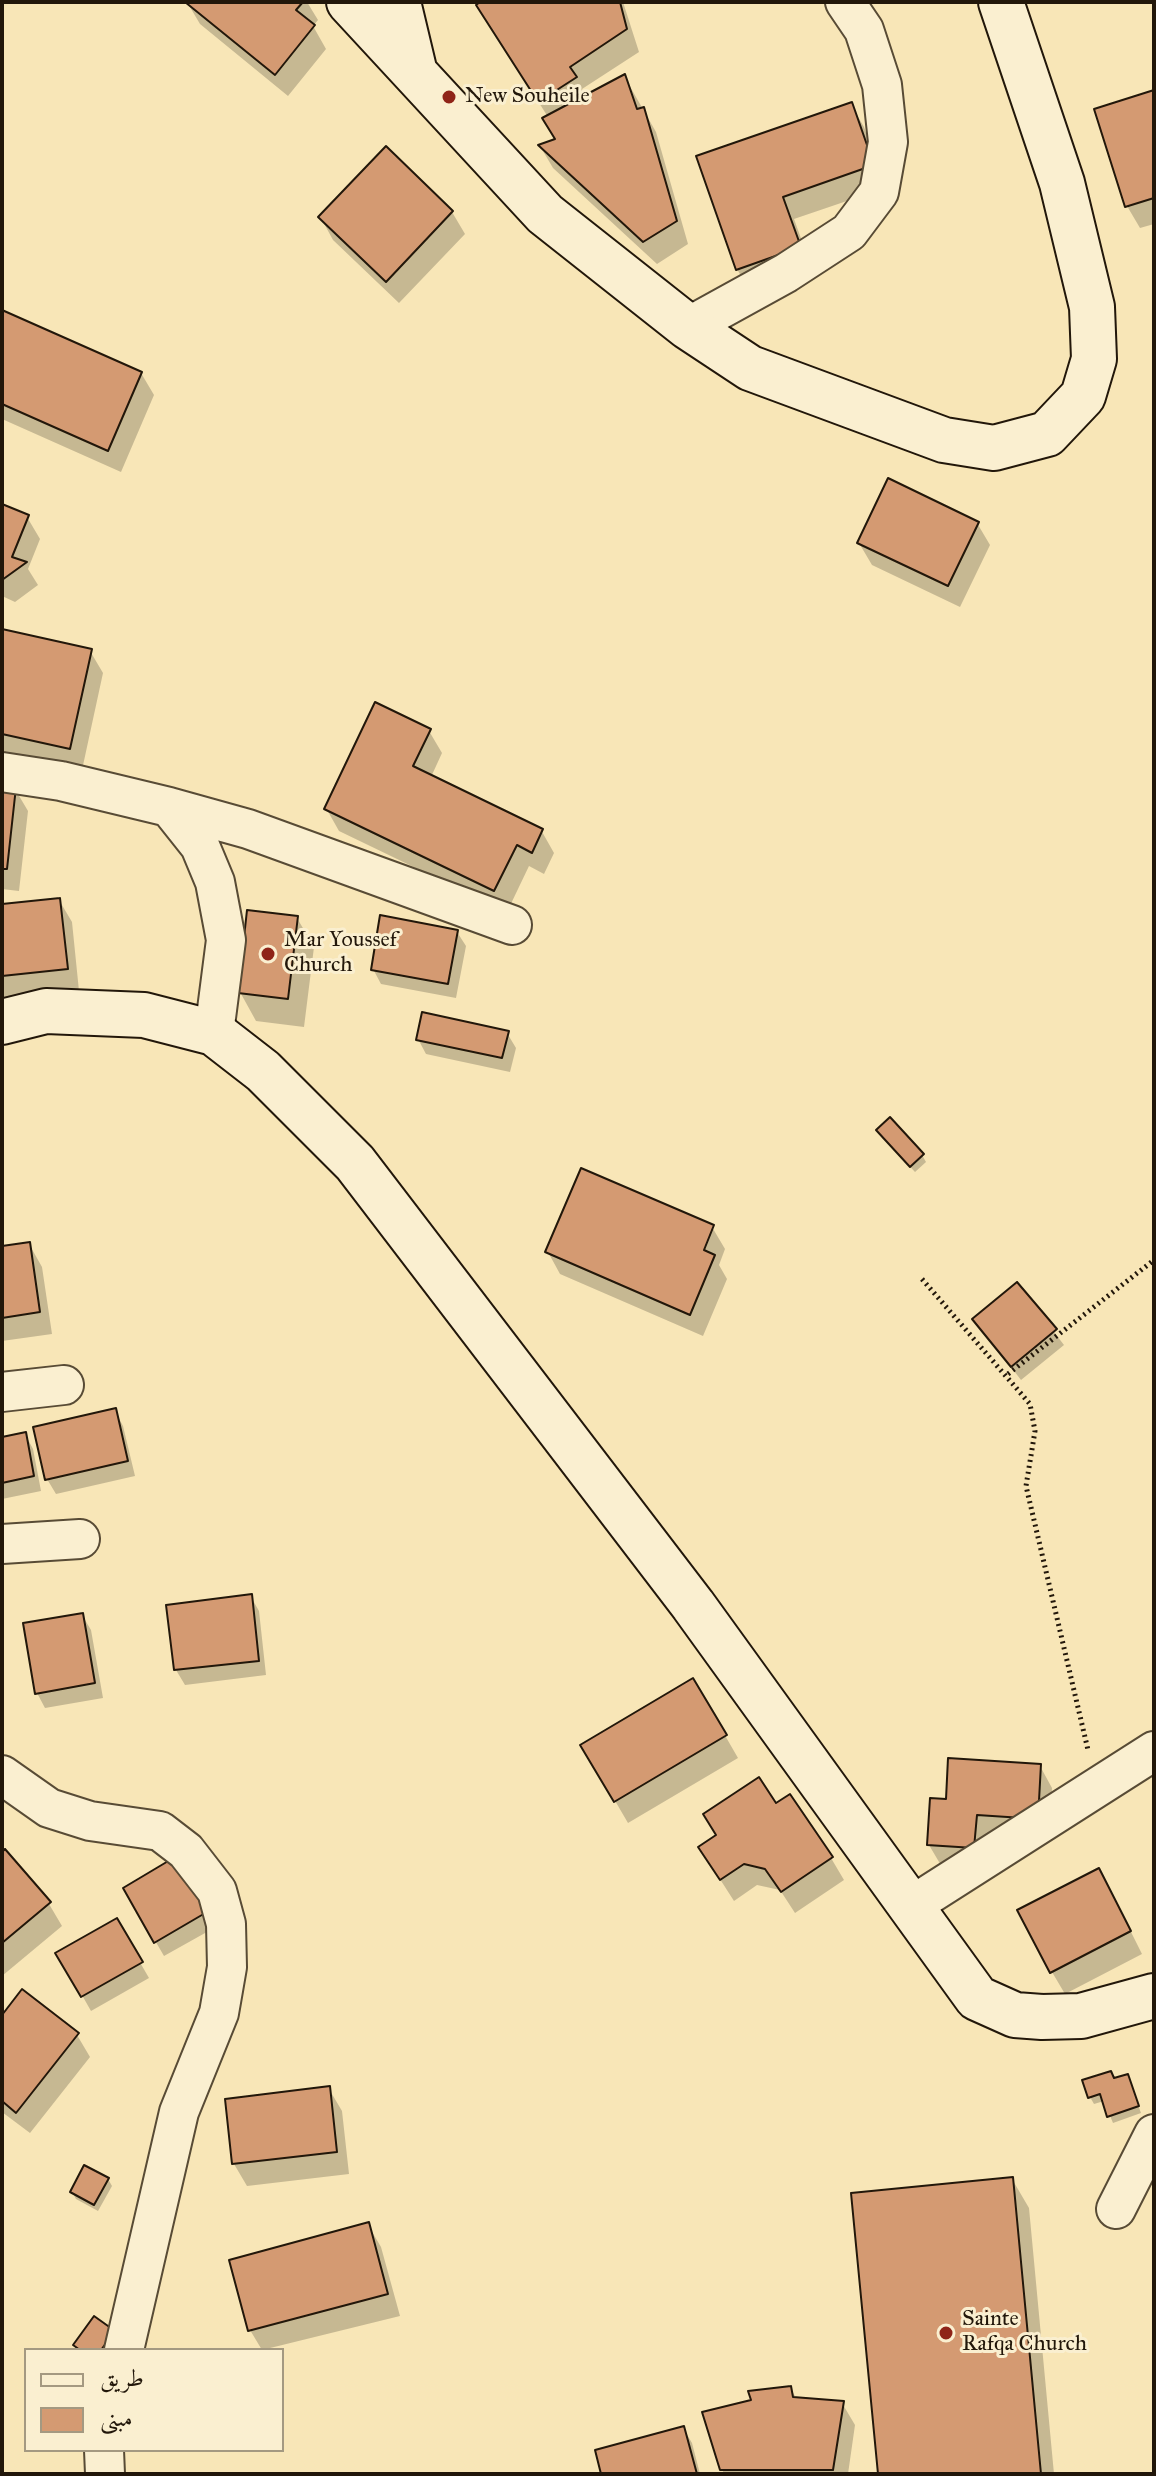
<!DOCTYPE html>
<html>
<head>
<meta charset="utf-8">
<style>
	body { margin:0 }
	#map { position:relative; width:1156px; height:2476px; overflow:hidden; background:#f8e6b7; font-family:"IM FELL Great Primer",Amiri,serif }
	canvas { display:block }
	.frame { position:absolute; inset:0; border:4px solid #22170a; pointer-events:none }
	.legend { position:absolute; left:24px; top:2348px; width:260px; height:104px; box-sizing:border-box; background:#faefd0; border:2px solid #a49981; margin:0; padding:10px 14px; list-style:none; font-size:24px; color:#22170a }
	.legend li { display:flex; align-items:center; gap:16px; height:40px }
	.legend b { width:40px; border:2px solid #a49981 }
</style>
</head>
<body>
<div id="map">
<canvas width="1156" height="2476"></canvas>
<div class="frame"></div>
<ul class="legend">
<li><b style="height:10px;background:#faefd0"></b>طريق</li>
<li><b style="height:22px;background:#d49a72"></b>مبنى</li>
</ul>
</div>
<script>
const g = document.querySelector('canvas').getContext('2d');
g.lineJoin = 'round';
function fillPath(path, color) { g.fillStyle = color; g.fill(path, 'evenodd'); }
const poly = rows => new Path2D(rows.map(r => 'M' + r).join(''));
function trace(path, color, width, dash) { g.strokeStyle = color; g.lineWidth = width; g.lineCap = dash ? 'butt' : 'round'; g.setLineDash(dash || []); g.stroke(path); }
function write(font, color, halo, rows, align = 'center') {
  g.font = font + ' "IM FELL Great Primer",serif'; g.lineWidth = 6; g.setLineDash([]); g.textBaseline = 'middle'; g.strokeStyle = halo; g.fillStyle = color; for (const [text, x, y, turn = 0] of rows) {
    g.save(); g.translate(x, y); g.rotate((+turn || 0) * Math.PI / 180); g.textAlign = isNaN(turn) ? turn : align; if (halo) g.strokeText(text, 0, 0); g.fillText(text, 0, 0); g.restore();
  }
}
fillPath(poly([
	[187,2,307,2,318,20,313,26,326,49,288,96,200,24],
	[484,2,623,2,639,52,582,89,586,97,624,76,656,132,688,244,657,264,553,168,540,146,557,140,548,117,491,27],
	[1154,92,1154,224,1140,228,1127,206],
	[851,105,864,127,885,188,794,219,812,269,750,291,737,269,699,158],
	[452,212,465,234,399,303,333,240,321,218],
	[2,312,141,373,154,395,121,472,2,419],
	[2,506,27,517,40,539,28,569,38,585,15,602,2,596],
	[977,523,990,545,960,607,872,565,859,543],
	[2,631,90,651,103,673,82,770,2,752],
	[429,731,442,753,431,777,541,830,554,853,544,874,529,866,507,912,339,831,326,808],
	[2,788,15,789,28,811,19,891,2,889],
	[59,900,72,922,79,991,2,999,2,906],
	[297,918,314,947,304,1027,256,1021,240,992],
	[457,932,466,946,456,998,381,984,373,969],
	[507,1033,516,1048,510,1072,426,1054,418,1039],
	[882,1137,922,1155,926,1162,915,1172],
	[712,1227,725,1249,719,1265,727,1279,703,1336,560,1274,548,1252],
	[29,1244,42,1267,52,1334,2,1341,2,1248],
	[1017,1284,1064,1345,1021,1380,974,1319],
	[115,1411,123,1426,135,1476,56,1494,47,1479],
	[25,1434,33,1449,41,1491,2,1499,2,1439],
	[251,1597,259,1611,266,1675,185,1685,176,1670,169,1607],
	[82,1615,91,1630,103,1698,45,1708,37,1693],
	[693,1680,738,1758,628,1823,583,1746],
	[1040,1766,1052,1788,1049,1841,988,1837,942,1867,929,1845,948,1801],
	[776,1806,831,1858,844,1880,795,1913,780,1890,757,1885,734,1901,700,1848],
	[2,1855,49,1904,62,1926,2,1976],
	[174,1860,214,1928,164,1956,125,1889],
	[1111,1892,1142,1954,1065,1994,1052,1972],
	[116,1921,149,1978,91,2011,58,1953],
	[2,2018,77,2035,90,2057,30,2133,2,2112],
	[1127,2076,1141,2113,1113,2123,1104,2101,1094,2104,1090,2097],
	[329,2089,342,2111,349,2174,247,2186,234,2164],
	[108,2179,112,2186,98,2211,76,2199,72,2192],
	[1012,2179,1029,2208,1054,2474,880,2474],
	[368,2225,381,2247,400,2316,262,2350,250,2330,232,2261],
	[790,2388,797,2399,842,2403,855,2425,848,2474,724,2474,722,2469,753,2401],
	[683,2428,692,2443,700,2474,603,2474]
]), '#0003');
const building = poly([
	[185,2,303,2,296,10,315,25,275,75,185,2],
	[480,2,620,2,627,29,570,67,577,77,549,95,533,94,476,5,480,2],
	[625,74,637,109,644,107,677,221,643,242,538,145,555,139,542,118,625,74],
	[1154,90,1154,198,1125,207,1094,109,1154,90],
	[852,102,874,165,783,197,801,247,736,270,696,156,852,102],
	[386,146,453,211,386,282,318,217,386,146],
	[2,310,142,372,108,451,2,404,2,310],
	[888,478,979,522,948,586,857,543,888,478],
	[2,504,29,515,12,557,27,562,2,580,2,504],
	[2,629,92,649,70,749,2,734,2,629],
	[375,702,431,729,413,766,543,829,532,853,517,845,494,891,324,809,375,702],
	[2,786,16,787,7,869,2,869,2,786],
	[60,898,68,969,2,976,2,904,60,898],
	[247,910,298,916,288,999,238,993,247,910],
	[380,915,458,930,448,984,371,970,380,915],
	[422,1012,509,1031,502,1058,416,1040,422,1012],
	[890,1117,924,1154,910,1167,876,1130,890,1117],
	[581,1168,714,1225,704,1250,715,1255,690,1315,545,1252,581,1168],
	[30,1242,40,1312,2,1318,2,1246,30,1242],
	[1017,1282,1057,1329,1011,1367,972,1319,1017,1282],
	[116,1408,128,1461,45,1480,33,1427,116,1408],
	[26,1432,34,1476,2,1483,2,1437,26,1432],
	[252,1594,259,1661,174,1670,166,1605,252,1594],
	[83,1613,95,1683,35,1694,23,1623,83,1613],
	[693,1678,727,1735,614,1802,580,1745,693,1678],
	[948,1758,1041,1764,1038,1819,977,1815,974,1848,927,1845,930,1798,946,1799,948,1758],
	[759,1777,776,1803,790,1794,833,1857,781,1892,765,1869,744,1864,720,1880,698,1847,716,1835,703,1814,759,1777],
	[5,1849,51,1902,2,1943,2,1852,5,1849],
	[175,1857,207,1912,154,1943,123,1888,175,1857],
	[1099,1868,1131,1931,1050,1973,1017,1910,1099,1868],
	[117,1918,143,1962,81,1997,55,1953,117,1918],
	[22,1989,79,2033,16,2113,2,2101,2,2015,22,1989],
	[1111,2071,1114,2078,1128,2074,1139,2106,1107,2117,1100,2094,1088,2098,1082,2080,1111,2071],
	[330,2086,337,2152,232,2164,225,2099,330,2086],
	[84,2165,109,2178,94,2205,70,2192,84,2165],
	[1013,2177,1041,2474,878,2474,851,2193,1013,2177],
	[369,2222,388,2294,248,2331,229,2260,369,2222],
	[94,2316,115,2331,101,2350,80,2350,73,2345,94,2316],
	[791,2386,793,2397,844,2401,833,2470,720,2470,702,2412,751,2400,748,2391,791,2386],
	[684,2426,697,2474,601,2474,595,2450,684,2426]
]);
fillPath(building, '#d49a72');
trace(building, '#22170a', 2);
const street = poly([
	[688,327,786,273,849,232,879,192,888,142,882,85,864,30,845,2],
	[2,772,61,781,169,807,200,846,215,882,226,940,214,1033],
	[169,807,248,829,512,925],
	[2,1392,64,1385],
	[2,1544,80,1539],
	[2,1775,49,1808,90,1821,160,1831,186,1851,217,1891,226,1924,227,1967,219,2013,179,2112,124,2350],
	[911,1906,1154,1751],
	[1116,2209,1154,2134],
	[104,2450,105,2474]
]);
const secondary = poly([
	[349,2,545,214,688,327,750,368,944,440,994,448,1047,434,1083,396,1094,359,1092,307,1062,183,1001,2],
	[398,2,414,69],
	[2,1022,46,1011,144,1015,214,1033,263,1071,355,1163,693,1605,977,1998,1015,2015,1042,2017,1081,2016,1154,1996]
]);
trace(street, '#584b35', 42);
trace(secondary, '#22170a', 48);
trace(poly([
	[922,1279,1030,1404,1035,1431,1026,1486,1088,1750],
	[1008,1374,1154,1260]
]), '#22170a', 5, [2, 4]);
trace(street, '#faefd0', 38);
trace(secondary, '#faefd0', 44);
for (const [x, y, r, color] of [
	[449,97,8,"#8f2418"],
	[268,954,8,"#8f2418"],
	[946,2333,8,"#8f2418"]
]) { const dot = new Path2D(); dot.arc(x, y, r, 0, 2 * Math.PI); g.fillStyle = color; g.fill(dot); trace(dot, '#faefd0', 3); }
write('22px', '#22170a', '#faefd0', [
	["New Souheile",465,97],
	["Mar Youssef",284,941],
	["Church",284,966],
	["Sainte",962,2320],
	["Rafqa Church",962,2345]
], 'left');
</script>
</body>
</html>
